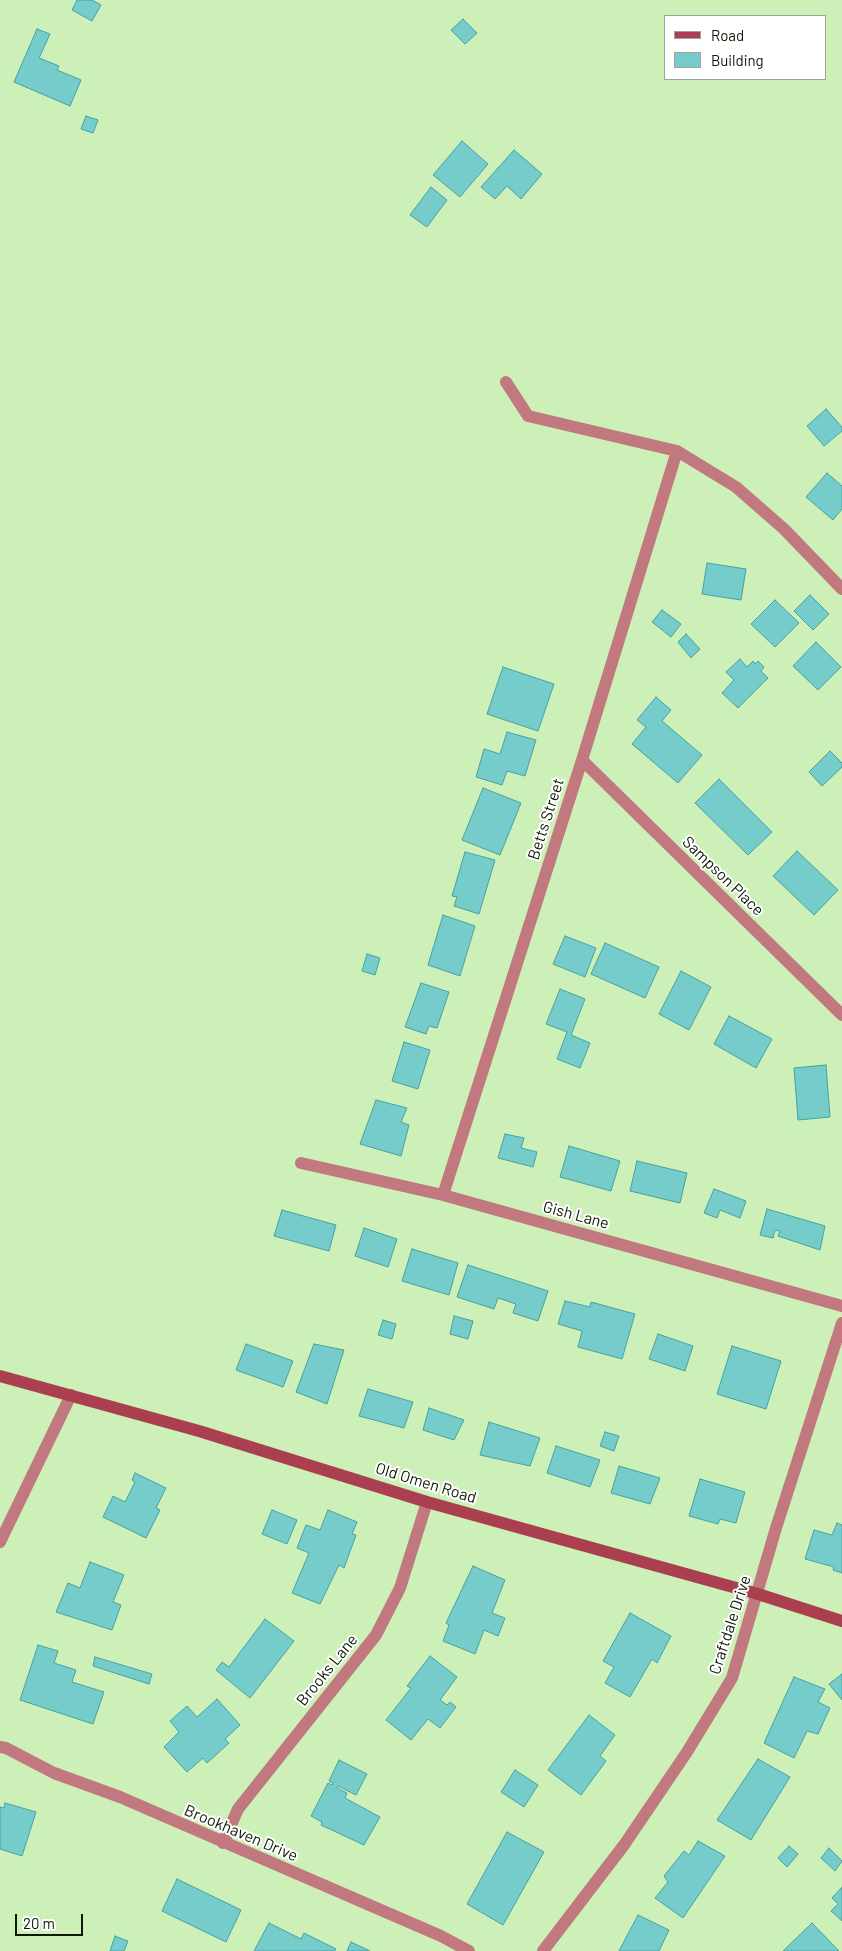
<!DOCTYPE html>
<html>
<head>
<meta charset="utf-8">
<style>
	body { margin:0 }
	#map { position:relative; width:842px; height:1951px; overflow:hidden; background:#ccf0b7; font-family:Barlow,sans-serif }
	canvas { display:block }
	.legend { position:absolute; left:664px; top:15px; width:162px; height:65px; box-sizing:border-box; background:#fff; border:1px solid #9ea39b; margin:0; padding:6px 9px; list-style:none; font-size:15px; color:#0d1905 }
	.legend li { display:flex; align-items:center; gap:10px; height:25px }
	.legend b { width:25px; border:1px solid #9ea39b }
	.scale { position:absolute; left:15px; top:1914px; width:68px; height:22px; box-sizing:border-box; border:2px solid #0d1905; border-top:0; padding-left:6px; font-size:15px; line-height:18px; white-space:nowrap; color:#0d1905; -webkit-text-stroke:4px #fff; paint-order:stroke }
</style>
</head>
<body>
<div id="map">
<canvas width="842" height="1951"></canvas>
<ul class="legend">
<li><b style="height:6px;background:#aa3f50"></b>Road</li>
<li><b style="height:14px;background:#75cccb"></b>Building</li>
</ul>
<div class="scale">20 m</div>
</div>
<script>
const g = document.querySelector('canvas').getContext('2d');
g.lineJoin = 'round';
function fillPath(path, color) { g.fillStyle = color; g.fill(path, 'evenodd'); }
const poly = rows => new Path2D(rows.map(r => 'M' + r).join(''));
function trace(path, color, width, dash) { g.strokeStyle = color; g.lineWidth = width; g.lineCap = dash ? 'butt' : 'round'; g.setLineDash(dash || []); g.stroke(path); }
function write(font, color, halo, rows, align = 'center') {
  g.font = font + ' Barlow,sans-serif'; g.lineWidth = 4; g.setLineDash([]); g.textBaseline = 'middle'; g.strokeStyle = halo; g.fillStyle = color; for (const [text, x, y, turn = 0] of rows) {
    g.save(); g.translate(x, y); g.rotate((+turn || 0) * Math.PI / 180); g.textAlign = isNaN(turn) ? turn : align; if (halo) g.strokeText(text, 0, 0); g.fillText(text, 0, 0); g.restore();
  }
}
const building = poly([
	[77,0,92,0,101,5,92,21,72,10,77,0],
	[463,19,477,33,465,44,451,30,463,19],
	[37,29,50,34,39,58,59,66,57,70,81,80,70,106,14,82,37,29],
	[86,116,98,120,93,133,81,129,86,116],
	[462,141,488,164,460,197,433,175,462,141],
	[514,150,542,174,521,199,507,186,495,199,481,187,514,150],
	[431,187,447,200,427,227,410,215,431,187],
	[826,409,842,427,842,431,824,446,807,426,826,409],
	[827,473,842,486,842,509,833,520,806,497,827,473],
	[707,563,746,569,741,600,702,594,707,563],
	[810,595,829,614,813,630,794,611,810,595],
	[775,600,799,623,775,647,751,624,775,600],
	[662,610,681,624,671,637,652,622,662,610],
	[686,634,700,649,691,658,678,642,686,634],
	[816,642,841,667,818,690,793,666,816,642],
	[740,659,747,667,753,661,755,664,758,661,764,667,761,671,768,678,738,708,722,693,734,680,726,672,740,659],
	[503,667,554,684,538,731,487,714,503,667],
	[656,697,671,710,662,721,702,755,678,783,632,744,646,727,637,720,656,697],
	[507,732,536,740,525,776,507,771,502,785,476,777,484,749,500,754,507,732],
	[830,751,842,763,842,767,822,786,809,772,830,751],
	[719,779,772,832,748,855,695,803,719,779],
	[483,788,521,803,500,855,462,840,483,788],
	[797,851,838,890,814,915,773,876,797,851],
	[465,852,495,860,479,914,454,906,457,897,452,896,465,852],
	[443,915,475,926,460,976,428,965,443,915],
	[565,936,596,948,585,977,553,964,565,936],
	[605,943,659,967,645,998,591,974,605,943],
	[367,954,380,958,375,975,362,971,367,954],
	[681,971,711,987,689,1030,659,1014,681,971],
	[421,983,449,992,437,1028,429,1026,426,1034,405,1027,421,983],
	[560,989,585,999,571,1035,590,1043,580,1068,557,1059,567,1032,546,1024,560,989],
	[729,1016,772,1039,756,1068,714,1044,729,1016],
	[404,1042,430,1050,418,1089,392,1081,404,1042],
	[826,1065,830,1117,798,1120,794,1068,826,1065],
	[376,1100,407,1108,401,1122,409,1125,401,1156,360,1144,376,1100],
	[505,1134,524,1138,521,1148,537,1152,533,1167,498,1158,505,1134],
	[569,1146,620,1161,611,1191,560,1177,569,1146],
	[637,1161,687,1173,680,1203,630,1191,637,1161],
	[714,1189,746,1201,740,1218,720,1210,717,1218,704,1213,714,1189],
	[767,1209,825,1226,820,1250,778,1236,780,1231,775,1230,773,1238,760,1235,767,1209],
	[282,1210,336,1225,329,1251,274,1236,282,1210],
	[364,1228,397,1239,388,1267,355,1256,364,1228],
	[412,1249,458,1263,449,1295,402,1281,412,1249],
	[468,1265,548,1291,538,1321,513,1313,516,1304,498,1298,494,1309,457,1297,468,1265],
	[565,1301,590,1307,591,1302,635,1314,622,1359,578,1347,582,1331,558,1324,565,1301],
	[454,1316,473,1321,468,1339,450,1334,454,1316],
	[383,1320,396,1324,392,1339,378,1335,383,1320],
	[658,1334,693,1346,685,1371,649,1359,658,1334],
	[246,1344,293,1361,283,1387,236,1370,246,1344],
	[314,1344,344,1350,327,1404,296,1392,314,1344],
	[732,1346,781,1361,766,1409,717,1394,732,1346],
	[368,1389,413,1402,404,1428,359,1416,368,1389],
	[429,1408,464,1420,454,1440,423,1430,429,1408],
	[489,1422,540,1438,530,1466,480,1455,489,1422],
	[605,1432,619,1436,614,1451,600,1446,605,1432],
	[556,1446,600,1460,590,1487,547,1473,556,1446],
	[619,1466,660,1478,650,1504,611,1493,619,1466],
	[135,1473,166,1488,156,1508,160,1510,146,1538,103,1517,113,1496,125,1502,135,1482,132,1480,135,1473],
	[700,1479,745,1492,736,1523,720,1519,718,1524,689,1516,700,1479],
	[272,1510,297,1520,287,1544,262,1534,272,1510],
	[328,1510,357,1522,352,1534,356,1535,344,1568,339,1565,320,1604,292,1593,309,1553,297,1548,306,1525,320,1530,328,1510],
	[837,1523,842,1525,842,1573,833,1570,834,1567,805,1559,814,1530,832,1535,837,1523],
	[90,1562,124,1575,113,1602,121,1605,112,1630,56,1612,68,1583,80,1588,90,1562],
	[473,1566,505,1580,492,1613,505,1618,498,1636,484,1630,475,1654,443,1641,449,1625,446,1623,473,1566],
	[630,1613,671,1636,657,1663,652,1659,630,1697,605,1683,614,1667,603,1661,630,1613],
	[265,1619,294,1641,250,1698,216,1670,222,1662,229,1667,265,1619],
	[38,1645,58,1651,54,1663,76,1670,72,1682,104,1692,93,1724,20,1700,38,1645],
	[430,1656,457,1677,440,1700,447,1705,450,1702,456,1707,440,1728,428,1719,411,1740,386,1720,411,1688,407,1686,430,1656],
	[95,1657,152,1674,149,1684,93,1666,95,1657],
	[842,1674,842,1700,829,1684,842,1674],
	[794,1677,825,1689,818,1702,830,1708,818,1734,807,1731,794,1758,764,1743,794,1677],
	[217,1699,240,1725,225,1739,229,1743,207,1763,203,1758,187,1772,164,1747,179,1732,170,1721,187,1706,197,1717,217,1699],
	[589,1715,615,1735,600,1756,606,1761,581,1795,548,1770,589,1715],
	[758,1759,790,1777,751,1840,717,1820,758,1759],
	[339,1760,367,1774,356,1795,338,1786,337,1788,347,1793,345,1798,380,1817,364,1845,321,1825,322,1822,311,1816,328,1783,332,1785,333,1783,329,1781,339,1760],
	[515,1770,538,1785,524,1807,501,1792,515,1770],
	[5,1803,36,1812,22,1856,0,1849,0,1807,4,1808,5,1803],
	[507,1832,544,1852,503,1925,467,1904,507,1832],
	[698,1841,725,1856,683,1918,655,1898,668,1882,664,1876,684,1851,689,1855,698,1841],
	[789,1846,798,1854,787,1867,778,1858,789,1846],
	[829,1848,842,1861,835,1871,821,1858,829,1848],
	[177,1879,241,1910,226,1942,162,1911,177,1879],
	[842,1887,842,1921,831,1911,838,1904,832,1898,842,1887],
	[638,1915,669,1930,659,1951,619,1951,638,1915],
	[269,1923,301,1939,304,1933,336,1949,335,1951,254,1951,269,1923],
	[812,1923,839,1951,783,1951,812,1923],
	[115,1936,128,1941,124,1951,110,1951,115,1936],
	[351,1942,370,1951,347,1951,351,1942]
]);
fillPath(building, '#75cccb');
trace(building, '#48a19f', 1);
trace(poly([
	[506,382,528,416,677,451,736,487,784,529,842,589],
	[582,760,842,1015],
	[301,1163,443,1195,842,1306],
	[443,1195,582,760,677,451],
	[0,1542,71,1395],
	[0,1747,6,1748,54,1773,120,1797,441,1936,469,1951],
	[223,1843,238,1809,376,1635,400,1588,427,1502],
	[543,1951,624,1845,687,1752,732,1678,776,1528,842,1323]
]), '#c2787f', 12);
trace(poly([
	[0,1376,199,1431,427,1502,758,1594,842,1621]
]), '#aa3f50', 12);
write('16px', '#0d1905', '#fff', [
	["Betts Street",546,819,-72],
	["Sampson Place",723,876,44],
	["Gish Lane",576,1215,15],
	["Old Omen Road",426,1483,17],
	["Craftdale Drive",730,1625,-72],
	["Brooks Lane",327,1670,-51],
	["Brookhaven Drive",241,1833,23]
]);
</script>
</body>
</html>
